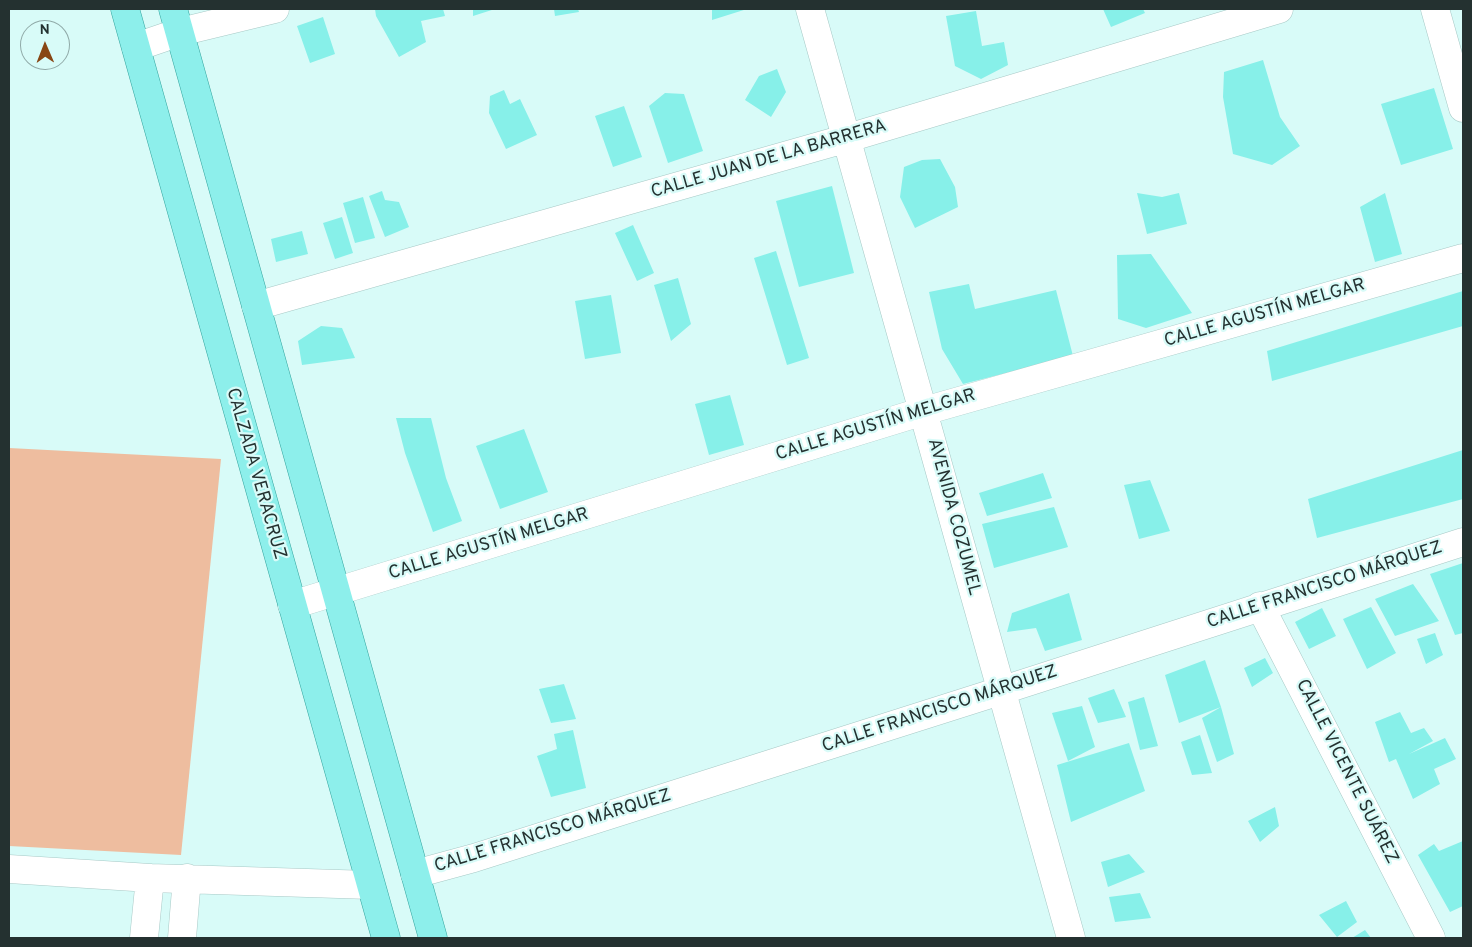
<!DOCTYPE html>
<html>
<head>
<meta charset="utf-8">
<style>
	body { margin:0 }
	#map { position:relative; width:1472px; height:947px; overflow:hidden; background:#d8fbf8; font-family:Overpass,sans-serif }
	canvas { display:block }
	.frame { position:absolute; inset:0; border:10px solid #243130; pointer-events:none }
	.north { position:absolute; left:20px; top:20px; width:50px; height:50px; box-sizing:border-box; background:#d8fbf8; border:1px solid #90aaa8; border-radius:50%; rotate:359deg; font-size:14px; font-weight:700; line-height:20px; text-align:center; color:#243130 }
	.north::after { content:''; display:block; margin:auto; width:18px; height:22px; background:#884614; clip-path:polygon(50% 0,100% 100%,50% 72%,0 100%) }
</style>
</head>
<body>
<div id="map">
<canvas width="1472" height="947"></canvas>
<div class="frame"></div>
<div class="north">N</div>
</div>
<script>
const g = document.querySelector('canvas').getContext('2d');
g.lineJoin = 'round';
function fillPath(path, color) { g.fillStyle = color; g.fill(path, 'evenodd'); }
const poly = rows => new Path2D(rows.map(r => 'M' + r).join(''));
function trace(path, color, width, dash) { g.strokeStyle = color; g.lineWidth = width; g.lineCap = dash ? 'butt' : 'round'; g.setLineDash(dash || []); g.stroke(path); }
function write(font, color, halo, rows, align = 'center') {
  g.font = font + ' Overpass,sans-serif'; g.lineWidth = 4.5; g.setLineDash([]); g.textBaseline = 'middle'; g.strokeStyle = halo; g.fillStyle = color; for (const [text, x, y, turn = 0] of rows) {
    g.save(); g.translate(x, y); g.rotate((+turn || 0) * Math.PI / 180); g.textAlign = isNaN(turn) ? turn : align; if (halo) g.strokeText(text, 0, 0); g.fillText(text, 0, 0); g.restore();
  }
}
fillPath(poly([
	[9,448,221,459,181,855,9,846]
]), '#eebd9f');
fillPath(poly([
	[375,9,443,9,445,16,421,21,426,42,399,57,376,16],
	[473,9,495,9,473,16],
	[554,9,578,9,579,12,555,16],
	[712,9,747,9,712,20],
	[1103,9,1143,9,1145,13,1111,27],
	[976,11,982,46,1004,42,1008,65,981,79,955,66,946,16],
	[323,17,335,54,310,63,297,26],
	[1263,60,1280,117,1300,146,1272,165,1233,154,1223,97,1224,72],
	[777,69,786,92,771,117,745,100,759,76],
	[1434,88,1453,149,1401,165,1381,104],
	[504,90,510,104,520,99,537,135,506,149,489,113,490,96],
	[665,93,684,94,703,151,668,163,649,106],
	[624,106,642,157,613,167,595,116],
	[940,159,955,187,958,207,915,228,900,197,904,167,922,160],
	[832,186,854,273,799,287,776,201],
	[382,191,385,200,399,202,409,227,385,237,369,196],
	[1137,193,1162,197,1179,193,1187,224,1147,234],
	[1385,193,1402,254,1375,262,1360,207],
	[363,197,375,238,355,243,343,203],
	[342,217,353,253,335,259,323,223],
	[633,225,654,273,637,281,615,233],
	[302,231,308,254,276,262,271,239],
	[776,251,809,358,787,365,754,258],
	[1151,254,1192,313,1146,328,1118,319,1117,255],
	[678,278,691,324,671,341,654,285],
	[969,284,975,309,1056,290,1073,356,963,384,942,349,929,292],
	[1463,291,1463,326,1272,381,1267,351],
	[611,295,621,353,585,359,575,301],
	[321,326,342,328,355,358,302,365,298,341],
	[730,395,744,445,709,455,695,404],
	[396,418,431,418,446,478,462,521,433,532,405,453],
	[524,429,548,492,500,509,476,446],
	[1463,450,1463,499,1317,538,1308,499],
	[1043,473,1052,498,987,516,979,493],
	[1150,480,1170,531,1139,539,1124,485],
	[1054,507,1068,547,994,568,982,524],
	[1463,563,1463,633,1455,635,1430,574],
	[1413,584,1439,621,1395,636,1375,599],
	[1069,593,1082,640,1045,651,1036,628,1007,632,1012,613],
	[1371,607,1396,653,1367,669,1343,619],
	[1322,608,1336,636,1309,649,1295,622],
	[1435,633,1443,655,1426,664,1417,639],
	[1265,658,1273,673,1252,687,1244,668],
	[1205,660,1221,707,1234,754,1217,762,1202,718,1221,707,1179,723,1165,675],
	[564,684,576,719,551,723,539,689],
	[1114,689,1126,717,1098,723,1088,698],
	[1144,697,1158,746,1140,750,1128,702],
	[1082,706,1095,747,1068,761,1052,713],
	[1400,712,1411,733,1424,728,1433,741,1409,754,1445,738,1456,759,1434,769,1440,784,1413,799,1396,759,1389,762,1375,722],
	[573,730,586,788,551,797,537,756,557,749,554,734],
	[1200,735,1212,773,1192,775,1181,742],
	[1129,743,1145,791,1071,822,1057,765],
	[1275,807,1279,826,1260,842,1248,821],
	[1463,841,1463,906,1450,912,1418,855,1434,844,1439,851],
	[1129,854,1145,872,1108,887,1101,862],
	[1140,893,1151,918,1115,922,1109,897],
	[1346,901,1357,922,1337,937,1319,915],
	[1365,930,1371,938,1352,938]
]), '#87f0e9');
const minor = poly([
	[810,9,1071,938],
	[1435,9,1463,108],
	[136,47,180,32,275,9],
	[256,306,848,138,1279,9],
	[292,605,924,411,1463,258],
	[1260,606,1431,938],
	[9,869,150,878,370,885],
	[415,874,474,858,1000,691,1463,542],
	[144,938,150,878],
	[182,938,187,878]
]);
const major = poly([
	[125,9,386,938],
	[173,9,433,938]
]);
trace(minor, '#a7c9c6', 29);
trace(major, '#37a6a0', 29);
trace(minor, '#fff', 28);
trace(major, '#8defeb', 28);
write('18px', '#243130', '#d8fbf8', [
	["CALLE JUAN DE LA BARRERA",769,160,-16],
	["CALLE AGUSTÍN MELGAR",1265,314,-16],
	["CALLE AGUSTÍN MELGAR",876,426,-17],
	["CALZADA VERACRUZ",255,474,74],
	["AVENIDA COZUMEL",953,517,75],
	["CALLE AGUSTÍN MELGAR",489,545,-17],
	["CALLE FRANCISCO MÁRQUEZ",1325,586,-18],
	["CALLE FRANCISCO MÁRQUEZ",940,710,-18],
	["CALLE VICENTE SUÁREZ",1346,772,63],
	["CALLE FRANCISCO MÁRQUEZ",553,832,-17]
]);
</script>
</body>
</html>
